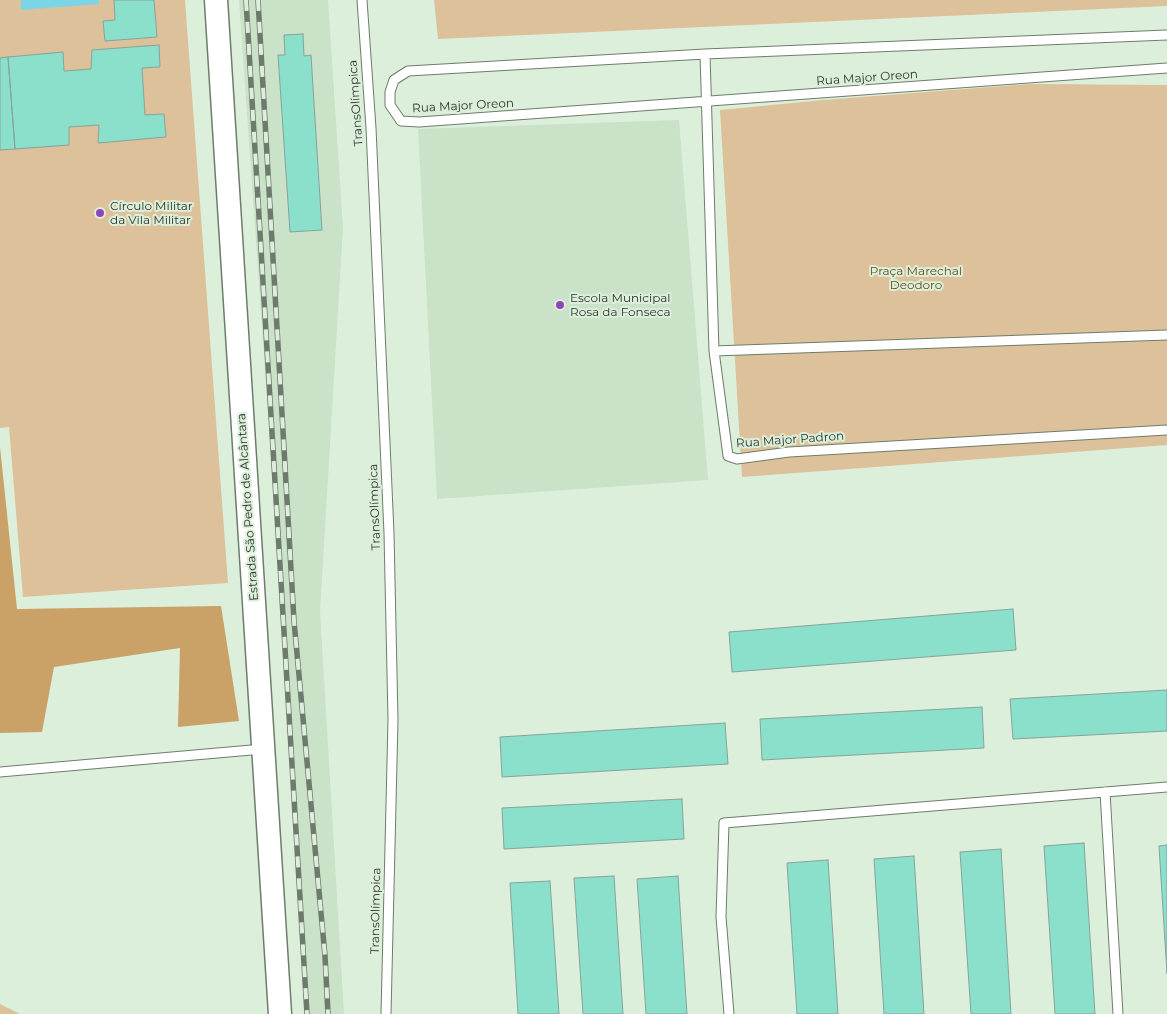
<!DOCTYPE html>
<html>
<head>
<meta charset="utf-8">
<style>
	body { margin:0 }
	canvas { display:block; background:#dcefda }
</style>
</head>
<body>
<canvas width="1167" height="1014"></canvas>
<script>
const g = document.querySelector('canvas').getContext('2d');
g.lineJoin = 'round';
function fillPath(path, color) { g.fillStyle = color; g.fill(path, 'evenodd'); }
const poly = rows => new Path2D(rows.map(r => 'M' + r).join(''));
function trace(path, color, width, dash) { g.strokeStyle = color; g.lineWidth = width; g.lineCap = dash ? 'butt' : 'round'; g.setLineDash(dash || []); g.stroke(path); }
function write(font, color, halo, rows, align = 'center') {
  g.font = font + ' Montserrat,sans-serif'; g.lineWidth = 4; g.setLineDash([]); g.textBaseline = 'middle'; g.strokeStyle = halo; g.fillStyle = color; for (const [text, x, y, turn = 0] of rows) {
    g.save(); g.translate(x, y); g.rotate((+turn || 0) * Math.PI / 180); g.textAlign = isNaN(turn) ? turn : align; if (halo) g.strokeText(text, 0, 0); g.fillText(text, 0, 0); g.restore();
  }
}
fillPath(poly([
	[239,0,328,0,343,228,320,611,344,1014,305,1014,277,541],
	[679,120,708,480,437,499,418,129]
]), '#cae2c8');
fillPath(poly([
	[0,0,185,0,228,583,23,597,9,427,0,428],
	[434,0,1167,0,1167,6,438,39],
	[1029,84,1167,85,1167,445,742,477,720,110,823,100],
	[0,1004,20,1014,0,1014]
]), '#ddc19a');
fillPath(poly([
	[0,447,17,609,221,606,239,721,178,727,180,648,54,667,42,732,0,733]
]), '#caa268');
fillPath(poly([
	[21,0,99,0,99,4,21,10]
]), '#7cd5e6');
const building = poly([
	[114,0,154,0,157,37,105,41,103,21,115,20,114,0],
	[303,34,304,56,311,55,322,230,290,232,278,55,285,55,284,35,303,34],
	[159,45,160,67,142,68,145,115,164,114,166,137,98,143,99,125,69,127,69,145,15,149,8,57,63,52,64,71,91,69,92,50,159,45],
	[8,57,15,149,0,150,0,58,8,57],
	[1013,609,1016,650,732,672,729,632,1013,609],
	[1167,690,1167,731,1013,739,1010,699,1167,690],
	[982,707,984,748,762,760,760,719,982,707],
	[725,723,728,764,502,777,500,737,725,723],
	[682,799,684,839,504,849,502,808,682,799],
	[1084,843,1095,1014,1055,1014,1044,846,1084,843],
	[1167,845,1167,974,1159,846,1167,845],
	[1001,849,1011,1014,971,1014,960,852,1001,849],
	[914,856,924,1014,884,1014,874,859,914,856],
	[828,860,838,1014,797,1014,787,863,828,860],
	[614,876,623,1014,583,1014,574,878,614,876],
	[678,876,687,1014,646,1014,637,879,678,876],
	[550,881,559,1014,518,1014,510,883,550,881]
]);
fillPath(building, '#8ae0cb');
trace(building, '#87a39c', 1);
const service = poly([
	[362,0,371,128,389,533,393,720,386,1014],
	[1167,35,705,54,408,71,394,80,390,92,390,105,401,121,419,122,1167,68],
	[705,54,714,351,728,456,737,459,789,452,1167,430],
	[714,351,1167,335],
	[0,772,263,749],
	[1105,792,1118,1014],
	[729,1014,721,917,724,823,1167,787]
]);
const tertiary = poly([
	[216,0,280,1014]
]);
trace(service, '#6d7d6b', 11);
trace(tertiary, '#6d7d6b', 25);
trace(service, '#fff', 9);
trace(tertiary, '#fff', 22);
const rail = poly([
	[246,0,307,1014],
	[258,0,294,621,325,956,328,1014]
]);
trace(rail, '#6e7a6d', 5.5);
trace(rail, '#dcefda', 4, [11]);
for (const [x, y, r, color] of [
	[100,213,5,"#8f45b6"],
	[560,305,5,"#8f45b6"]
]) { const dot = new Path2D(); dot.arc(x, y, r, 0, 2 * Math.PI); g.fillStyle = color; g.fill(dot); trace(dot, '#dcefda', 2); }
write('12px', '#2c342c', '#dcefda', [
	["Rua Major Oreon",867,78,-4],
	["TransOlímpica",356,103,-94],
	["Rua Major Oreon",463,106,-3],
	["Rua Major Padron",790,440,-4],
	["Estrada São Pedro de Alcântara",248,507,-94],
	["TransOlímpica",375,507,-92],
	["TransOlímpica",376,911,-89]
]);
write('12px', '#2c342c', '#dcefda', [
	["Círculo Militar",110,206],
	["da Vila Militar",110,220],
	["Escola Municipal",570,298],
	["Rosa da Fonseca",570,312]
], 'left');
write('12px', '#684b1f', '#dcefda', [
	["Praça Marechal",916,271],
	["Deodoro",916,285]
]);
</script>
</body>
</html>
